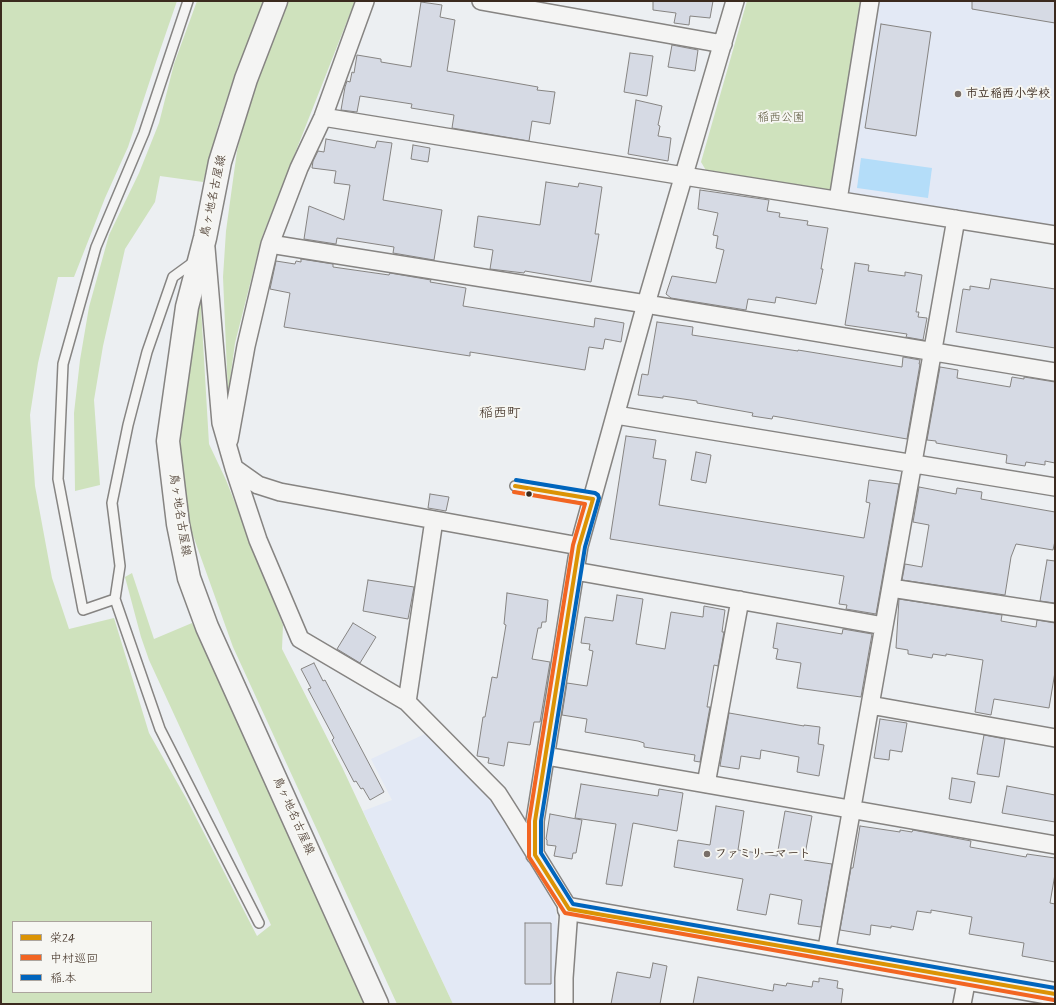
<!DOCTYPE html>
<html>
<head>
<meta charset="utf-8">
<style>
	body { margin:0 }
	#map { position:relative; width:1056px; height:1005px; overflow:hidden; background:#eceff2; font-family:Mynerve,"Klee One",sans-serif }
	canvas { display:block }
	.frame { position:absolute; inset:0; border:2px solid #3b2a1e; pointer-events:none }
	.legend { position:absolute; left:12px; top:921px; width:140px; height:72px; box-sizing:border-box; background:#f6f6f2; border:1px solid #aba49d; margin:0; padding:5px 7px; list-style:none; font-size:12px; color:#3b2a1e }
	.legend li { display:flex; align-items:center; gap:8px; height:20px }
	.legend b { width:20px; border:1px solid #aba49d }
</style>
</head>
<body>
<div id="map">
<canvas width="1056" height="1005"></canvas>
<div class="frame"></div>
<ul class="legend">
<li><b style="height:5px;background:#db9304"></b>栄24</li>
<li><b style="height:5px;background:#f26522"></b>中村巡回</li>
<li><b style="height:5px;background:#0065bd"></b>稲.本</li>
</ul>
</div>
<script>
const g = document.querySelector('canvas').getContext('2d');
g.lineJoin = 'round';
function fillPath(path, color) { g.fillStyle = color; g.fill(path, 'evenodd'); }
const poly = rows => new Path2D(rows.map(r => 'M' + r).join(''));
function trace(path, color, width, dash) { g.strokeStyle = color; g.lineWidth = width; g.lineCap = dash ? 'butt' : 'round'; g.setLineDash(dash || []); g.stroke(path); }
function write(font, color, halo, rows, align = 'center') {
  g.font = font + ' Mynerve,"Klee One",sans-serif'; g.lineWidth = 4; g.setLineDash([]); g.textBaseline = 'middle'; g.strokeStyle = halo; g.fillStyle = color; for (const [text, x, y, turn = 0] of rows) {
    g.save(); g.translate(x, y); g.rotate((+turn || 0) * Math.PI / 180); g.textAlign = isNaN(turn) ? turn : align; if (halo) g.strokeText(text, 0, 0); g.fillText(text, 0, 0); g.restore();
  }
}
fillPath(poly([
	[876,1,1055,1,1055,228,854,196,845,188],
	[429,732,495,800,543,884,556,911,558,935,554,1004,453,1004,363,811,392,800,371,759]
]), '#e3e9f5');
fillPath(poly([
	[1,1,177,1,156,62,128,147,105,198,74,277,58,277,38,363,30,415,35,486,52,578,69,629,114,618,149,733,186,798,257,936,271,925,149,660,141,637,125,577,132,573,154,639,192,623,289,831,365,1004,1,1004],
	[13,922,151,922,151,992,13,992],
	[197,1,264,1,234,77,218,126,203,182,160,176,155,202,125,249,103,346,94,400,100,485,75,491,74,413,80,360,89,307,109,235,139,173,159,123,174,64],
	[287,1,355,1,262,237,235,343,228,395,223,277,226,231,237,151,253,88],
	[747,1,865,1,835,186,828,191,707,172,701,162],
	[200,291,209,444,226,480,283,625,282,649,342,767,453,1004,397,1004,233,647,185,513,180,433]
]), '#cfe2bd');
fillPath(poly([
	[861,158,932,168,928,198,857,188]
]), '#b4ddf9');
const building = poly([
	[653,1,713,1,710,18,690,16,689,25,674,23,676,13,653,10,653,1],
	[972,1,1055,1,1055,23,972,9,972,1],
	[421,2,442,5,440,17,455,20,447,71,538,87,537,90,555,92,550,124,532,121,529,141,452,128,454,115,411,108,412,104,360,96,357,112,341,110,345,87,347,81,350,82,352,72,354,73,357,55,381,59,381,62,411,67,421,2],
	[881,24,931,32,916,136,865,128,881,24],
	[672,45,698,50,695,71,668,67,672,45],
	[630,53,653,56,647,96,624,92,630,53],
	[636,100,662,106,658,125,660,126,658,136,671,138,668,161,628,154,636,100],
	[326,139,375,148,377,141,392,143,383,200,442,210,434,260,393,253,394,247,337,238,336,244,304,239,309,206,344,220,350,185,334,183,336,171,312,168,313,161,318,151,324,152,326,139],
	[413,145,430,148,428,162,411,159,413,145],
	[546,182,578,187,579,183,602,187,595,234,599,234,591,282,525,271,524,273,490,269,493,250,474,247,478,216,540,225,546,182],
	[700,190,769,200,767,211,780,213,779,217,808,221,807,225,828,228,821,269,823,269,816,304,776,297,775,303,748,299,746,310,671,298,666,294,672,276,716,283,724,250,716,248,718,236,713,235,718,213,698,209,700,190],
	[301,259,333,264,333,267,389,275,390,273,431,280,430,282,466,288,463,306,594,327,595,318,624,323,621,342,605,339,603,349,589,347,585,370,470,352,470,356,284,327,290,293,270,289,276,261,295,264,296,261,301,262,301,259],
	[855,263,869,265,868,271,905,276,905,272,922,275,916,312,919,312,918,317,927,318,923,340,906,337,907,334,845,325,855,263],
	[991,279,1055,289,1055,348,956,332,963,289,970,290,970,286,989,289,991,279],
	[657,322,693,327,692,335,798,351,798,350,902,367,903,357,920,360,919,364,920,364,907,439,773,416,772,419,752,416,753,413,697,403,697,401,663,396,663,398,638,395,642,374,648,375,657,322],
	[940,367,958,370,957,378,1010,387,1012,377,1024,379,1024,377,1055,382,1055,463,1045,461,1045,465,1026,462,1025,466,1006,463,1007,455,936,443,936,441,927,440,940,367],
	[626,436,656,440,653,458,666,460,659,505,864,538,870,503,866,502,869,480,899,484,876,614,846,609,847,605,839,604,844,576,610,539,626,436],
	[696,452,711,455,706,483,691,480,696,452],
	[919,487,956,494,957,488,982,492,981,499,1055,512,1055,541,1053,550,1016,544,1011,557,1005,595,902,580,905,564,922,567,929,525,913,522,919,487],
	[430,494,449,497,446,511,428,508,430,494],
	[1047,560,1055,561,1055,603,1040,601,1047,560],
	[368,580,414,587,408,619,363,611,368,580],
	[507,593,548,600,546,622,542,622,541,628,538,628,532,659,550,662,540,722,534,722,530,745,508,742,504,766,488,763,489,758,477,756,483,717,485,717,492,677,497,678,506,625,504,624,507,593],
	[617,595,643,599,636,644,665,649,671,612,703,617,704,606,725,610,722,632,724,632,718,666,714,665,707,707,710,707,700,762,694,761,695,755,644,747,644,743,638,741,585,732,587,719,562,715,567,683,587,686,593,651,589,650,590,644,581,643,585,617,613,621,617,595],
	[899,599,1002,615,1001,621,1036,627,1037,620,1055,623,1055,672,1049,708,994,699,991,715,975,712,983,660,946,654,946,656,933,654,932,658,908,654,908,650,896,648,899,599],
	[353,623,376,637,360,663,337,649,353,623],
	[777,623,842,634,843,629,872,634,861,697,797,688,801,663,776,659,778,649,773,648,777,623],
	[314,663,323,681,325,680,384,792,370,800,363,788,361,789,356,781,354,782,332,740,334,738,308,689,311,688,301,669,314,663],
	[729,713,804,726,804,725,820,727,818,744,824,745,819,776,797,772,799,757,761,750,760,759,741,756,739,769,720,766,729,713],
	[880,719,907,723,902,752,890,750,889,760,874,758,880,719],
	[984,735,1005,739,999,777,977,774,984,735],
	[952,778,975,782,971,803,949,799,952,778],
	[581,784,658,796,659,789,683,793,677,831,633,823,622,886,606,884,616,824,575,818,581,784],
	[1007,786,1055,795,1055,822,1002,813,1007,786],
	[716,806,744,811,738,850,777,856,785,811,812,816,804,860,832,864,821,927,798,924,802,900,770,894,766,915,737,910,743,879,674,867,678,840,710,845,716,806],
	[550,814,582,820,576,853,573,853,572,859,554,856,556,846,547,845,547,840,546,839,550,814],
	[860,826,900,832,900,830,912,832,913,830,971,841,970,847,1026,857,1027,854,1055,858,1055,874,1050,903,1055,904,1055,962,1022,956,1024,943,969,934,972,917,931,910,931,913,917,911,913,930,891,926,891,928,871,925,870,935,840,930,851,868,853,868,860,826],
	[525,923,551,923,551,984,525,984,525,923],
	[653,963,667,966,660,1004,611,1004,617,972,650,978,653,963],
	[698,977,773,991,774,984,786,986,787,983,812,987,813,981,819,982,819,978,838,981,837,988,843,989,841,1004,693,1004,698,977]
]);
fillPath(building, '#d6dae4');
trace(building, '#868482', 1);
const lane = poly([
	[188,1,144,133,96,247,63,364,58,479,83,610,115,599,160,729,259,923],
	[515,486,593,499],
	[115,599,120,566,112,503,128,425,147,352,173,277,195,261]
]);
const street = poly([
	[481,1,723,44],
	[323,117,684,176,1055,235],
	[838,200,870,1],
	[270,244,646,304,1055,372],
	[206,248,221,423,234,468,258,485,280,492,579,546],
	[616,415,1055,487],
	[229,440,246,346,270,244,299,168,323,117,365,1],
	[234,468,258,540,300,639,407,702,498,794,512,816,569,909,564,978,564,1004],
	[575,571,884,626],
	[891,588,1055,613],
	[407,702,434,520],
	[870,705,1055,738],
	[546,756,1055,845],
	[706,784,740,600],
	[535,855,535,821,579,546,646,304,735,1],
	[826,954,956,219],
	[962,1004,967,978]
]);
const secondary = poly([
	[276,1,246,79,220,162,205,238,187,307,168,441,178,524,189,578,207,627,377,1004],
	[569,909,1055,994]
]);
trace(lane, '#868482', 12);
trace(street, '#868482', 20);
trace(secondary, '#868482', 25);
trace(lane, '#f4f4f3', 9);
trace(street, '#f4f4f3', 17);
trace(secondary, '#f4f4f3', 22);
trace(poly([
	[515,486,593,499,579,546,535,821,535,855,569,909,1055,994]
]), '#db9304', 4);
trace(poly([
	[514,492,585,504,573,545,529,821,529,857,565,913,1054,1000]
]), '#f26522', 4);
trace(poly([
	[516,480,595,493,598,495,599,498,585,547,541,821,541,853,573,904,1055,988]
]), '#0065bd', 4);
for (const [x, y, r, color] of [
	[958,94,4,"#796f68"],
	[529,494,3.5,"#3b2a1e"],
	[707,854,4,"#796f68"]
]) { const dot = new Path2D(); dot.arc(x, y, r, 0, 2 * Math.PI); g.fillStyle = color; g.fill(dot); trace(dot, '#f6f6f2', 1.5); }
write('bold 12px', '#3b2a1e', '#f6f6f2', [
	["市立稲西小学校",966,94],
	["ファミリーマート",715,854]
], 'left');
write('12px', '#5a563b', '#f6f6f2', [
	["稲西公園",781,118]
]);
write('12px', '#3b2a1e', '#f6f6f2', [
	["鳥ヶ地名古屋線",214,196,-78],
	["鳥ヶ地名古屋線",179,515,81],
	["鳥ヶ地名古屋線",293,816,66]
]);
write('14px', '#3b2a1e', '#f6f6f2', [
	["稲西町",500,414]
]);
</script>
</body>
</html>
